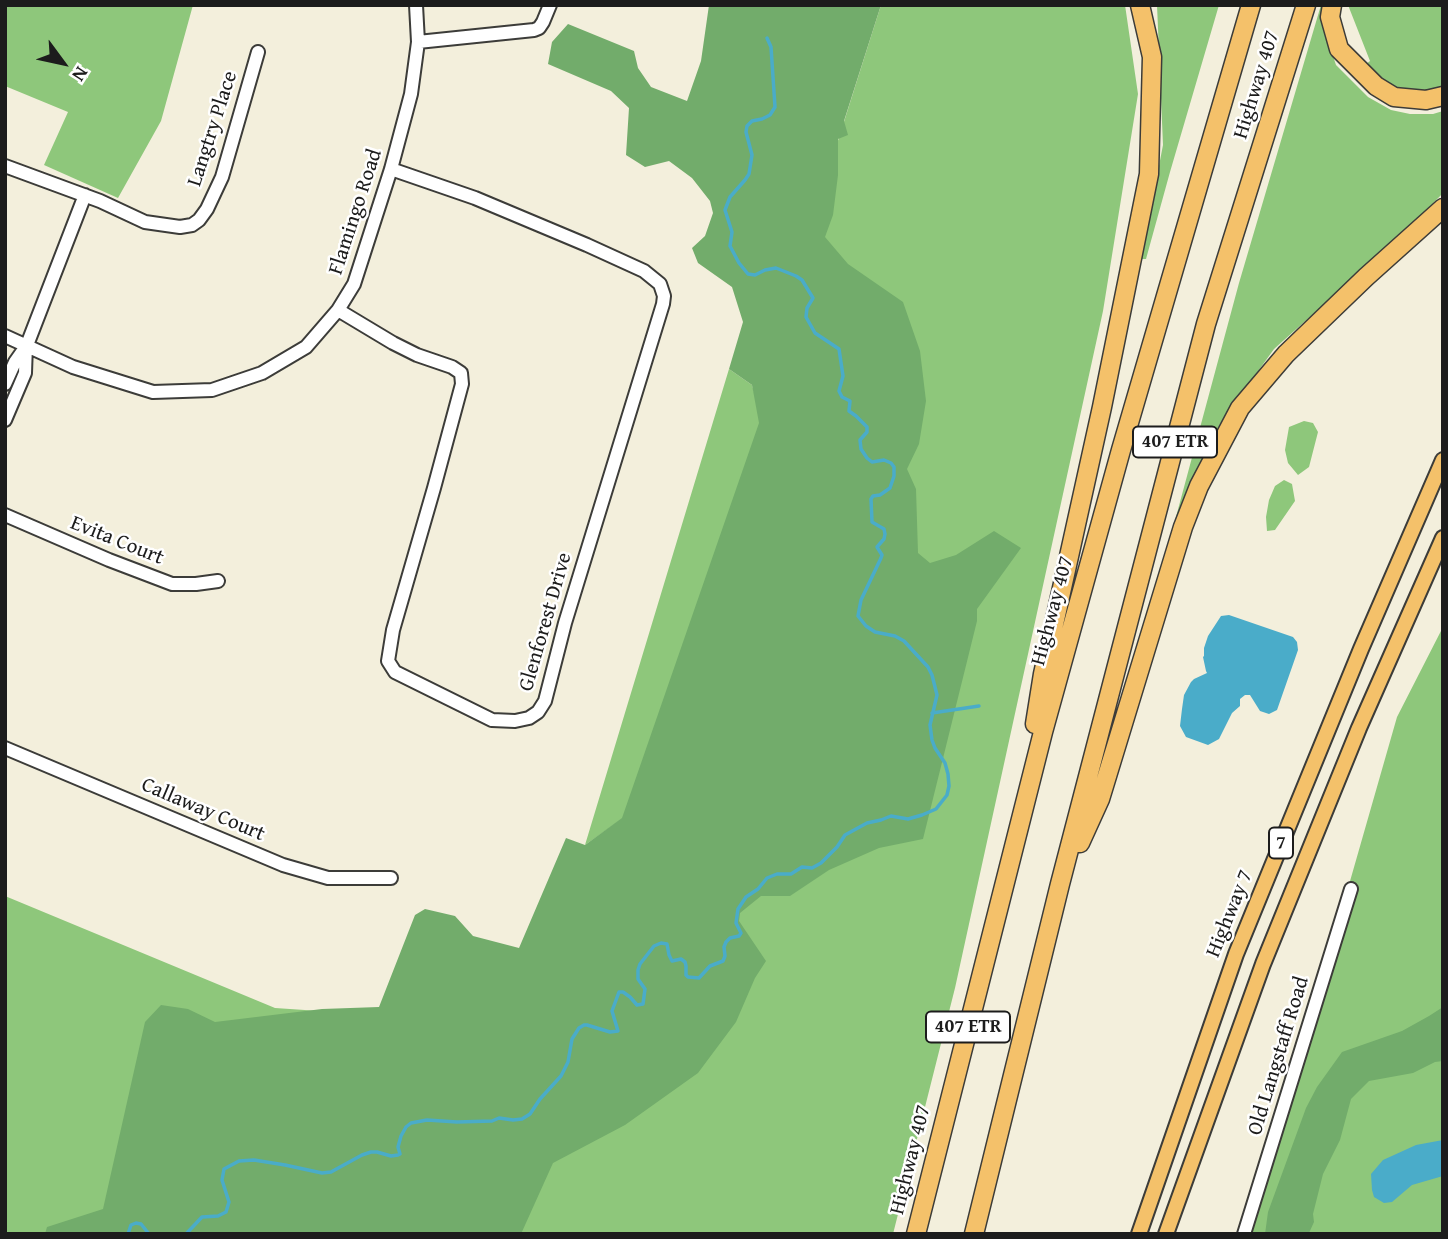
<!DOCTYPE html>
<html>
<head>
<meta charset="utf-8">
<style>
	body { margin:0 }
	#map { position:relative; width:1448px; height:1239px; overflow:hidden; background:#f3efdc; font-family:"Gentium Book Plus",serif }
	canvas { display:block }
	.frame { position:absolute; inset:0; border:7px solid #1c1c1c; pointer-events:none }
	.north { position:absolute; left:28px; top:28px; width:70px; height:70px; -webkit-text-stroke:5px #fff; paint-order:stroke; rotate:123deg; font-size:19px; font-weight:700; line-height:28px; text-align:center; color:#1c1c1c }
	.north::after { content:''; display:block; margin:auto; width:24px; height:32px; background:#1c1c1c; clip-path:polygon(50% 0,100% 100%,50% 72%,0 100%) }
</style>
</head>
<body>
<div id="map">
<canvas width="1448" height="1239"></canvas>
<div class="frame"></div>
<div class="north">N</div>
</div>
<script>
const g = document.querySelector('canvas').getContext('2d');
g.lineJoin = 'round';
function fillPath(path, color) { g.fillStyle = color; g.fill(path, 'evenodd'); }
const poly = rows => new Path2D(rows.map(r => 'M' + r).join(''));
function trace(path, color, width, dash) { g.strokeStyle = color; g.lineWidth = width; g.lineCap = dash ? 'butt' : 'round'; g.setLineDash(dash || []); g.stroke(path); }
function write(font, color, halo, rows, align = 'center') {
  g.font = font + ' "Gentium Book Plus",serif'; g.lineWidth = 5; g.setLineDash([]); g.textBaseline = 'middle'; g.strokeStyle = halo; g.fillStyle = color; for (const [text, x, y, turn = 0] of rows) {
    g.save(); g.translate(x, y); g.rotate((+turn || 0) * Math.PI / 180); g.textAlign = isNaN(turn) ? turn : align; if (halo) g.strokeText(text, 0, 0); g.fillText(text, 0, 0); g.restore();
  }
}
fillPath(poly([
	[5,5,193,5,161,121,118,198,44,165,68,112,5,86],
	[881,5,1125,5,1138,94,1103,311,955,988,893,1234,5,1234,5,896,275,1008,573,1028,622,819,585,845,729,369,752,385,756,399],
	[1157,5,1219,5,1170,172,1146,259,1141,259,1163,145],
	[1321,5,1324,5,1323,14,1327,38,1336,65,1368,97,1391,110,1410,114,1433,114,1443,111,1443,193,1408,229,1274,349,1220,424,1173,528,1239,283],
	[1348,5,1443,5,1443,89,1410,93,1388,87,1362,67,1370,61],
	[1304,421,1313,423,1318,432,1309,467,1298,475,1288,463,1285,450,1289,427],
	[1284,480,1292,484,1295,501,1275,530,1267,531,1266,517,1269,500,1275,486],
	[1443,627,1443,1234,1249,1234,1397,717]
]), '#8ec77b');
fillPath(poly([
	[709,5,881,5,844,121,848,135,838,139,838,175,833,215,825,237,848,264,903,302,920,351,926,401,919,444,907,469,916,489,918,553,930,563,956,555,994,531,1021,548,977,609,977,621,923,839,879,848,829,870,790,896,761,896,740,913,739,921,766,961,755,978,736,1022,698,1073,625,1125,553,1163,521,1234,45,1234,47,1227,103,1209,145,1022,161,1005,188,1009,215,1022,322,1009,379,1007,415,915,425,909,455,916,473,936,519,948,566,838,585,845,622,818,759,423,752,385,729,369,743,322,732,287,698,263,692,248,705,236,713,213,710,201,692,178,669,161,645,167,626,155,629,108,611,91,548,64,552,42,568,24,634,51,638,68,651,87,687,101,701,61],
	[1443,1007,1443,1061,1435,1062,1413,1073,1369,1081,1351,1099,1340,1140,1323,1174,1313,1214,1314,1222,1309,1233,1265,1234,1268,1212,1306,1108,1317,1087,1342,1052,1402,1031,1429,1016]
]), '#72ac6b');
fillPath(poly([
	[1229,615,1293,637,1297,642,1298,650,1277,710,1269,714,1260,711,1250,695,1245,695,1240,699,1240,706,1232,713,1219,739,1208,745,1186,737,1180,726,1182,709,1184,695,1191,682,1194,679,1207,673,1206,671,1203,657,1204,656,1204,648,1208,636,1221,616],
	[1443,1140,1443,1176,1412,1185,1392,1202,1384,1203,1374,1197,1372,1190,1371,1174,1383,1160,1416,1145]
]), '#4aacc9');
trace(poly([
	[932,713,979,706],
	[128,1234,131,1225,136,1223,141,1224,149,1234],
	[186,1234,202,1217,218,1216,226,1212,229,1202,222,1180,224,1169,239,1161,254,1160,285,1165,322,1173,331,1172,362,1155,371,1152,377,1152,391,1156,398,1155,400,1154,398,1147,401,1136,406,1127,411,1123,427,1120,457,1122,492,1121,499,1118,513,1120,522,1119,530,1114,540,1099,561,1076,568,1062,572,1039,579,1028,584,1025,587,1025,610,1032,618,1031,612,1011,619,992,623,992,630,997,637,1005,643,1004,645,989,638,979,638,970,640,964,654,946,661,943,667,944,669,955,672,961,681,959,685,962,686,966,686,975,688,977,699,978,710,966,723,961,725,956,724,947,726,942,730,938,739,936,741,933,736,923,738,909,746,897,758,889,767,878,777,874,791,874,802,867,812,868,821,863,837,847,845,835,867,823,881,820,891,816,908,819,922,815,936,809,947,795,949,786,948,774,945,763,935,748,932,740,930,725,937,695,932,675,928,667,904,641,895,636,875,632,866,626,858,616,861,600,881,558,882,555,877,547,884,539,885,534,884,529,872,522,871,499,873,496,880,495,890,488,894,476,894,467,891,463,884,460,872,462,867,458,861,449,860,440,867,432,867,427,856,416,849,411,850,401,842,397,839,391,843,376,839,349,815,333,806,317,807,308,813,298,802,280,796,276,776,268,765,270,755,275,748,274,739,263,730,246,732,232,725,210,730,197,745,180,749,174,752,155,746,132,747,126,752,121,762,119,770,115,775,107,771,47,767,38]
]), '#4aacc9', 3.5);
const minor = poly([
	[418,42,534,30,539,28,543,22,550,5],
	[5,166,100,201,145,222,180,227,192,225,199,220,207,209,222,177,258,52],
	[338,310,393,343,417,355,452,367,461,373,462,384,434,488,393,630,388,661,395,672,492,720,515,721,529,718,538,712,545,701,565,623,663,304,664,296,660,284,644,271,587,245,475,198,391,169],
	[5,336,73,367,153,392,212,390,262,373,306,347,338,310,354,284,391,169,411,94,418,42,416,5],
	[5,384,15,362,27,345,85,195],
	[5,420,25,373,26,345],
	[5,515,109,560,172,584,196,584,218,581],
	[5,748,283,865,328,878,391,878],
	[1244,1234,1351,889]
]);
const major = poly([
	[1139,1234,1236,954,1361,649,1443,460],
	[1166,1234,1263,964,1359,728,1443,538]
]);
const highway = poly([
	[1332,5,1330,17,1339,49,1376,86,1394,97,1426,100,1443,96],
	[1035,724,1043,674,1102,407,1149,174,1152,57,1140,5],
	[1080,843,1100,799,1183,527,1199,486,1240,408,1286,354,1366,277,1443,208],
	[916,1234,1043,732,1121,450,1251,5],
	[974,1234,1060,884,1206,324,1306,5]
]);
trace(minor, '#3c3c39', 16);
trace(major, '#3c3c39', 18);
trace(highway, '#3c3c39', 21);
trace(minor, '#fff', 12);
trace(major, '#f4c16a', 14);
trace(highway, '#f4c16a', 18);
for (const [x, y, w] of [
	[1175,442,84],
	[1281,843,24],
	[968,1027,84]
]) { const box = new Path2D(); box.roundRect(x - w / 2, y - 15.5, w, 31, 5); g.fillStyle = '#fff'; g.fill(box); trace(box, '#1c1c1c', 2); }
write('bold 19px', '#1c1c1c', null, [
	["407 ETR",1175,442],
	["7",1281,843],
	["407 ETR",968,1027]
]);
write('21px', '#1c1c1c', '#fff', [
	["Highway 407",1257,85,-73],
	["Langtry Place",213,129,-72],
	["Flamingo Road",356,212,-72],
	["Evita Court",117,541,22],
	["Highway 407",1053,611,-75],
	["Glenforest Drive",546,622,-74],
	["Callaway Court",203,810,23],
	["Highway 7",1230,914,-68],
	["Old Langstaff Road",1279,1056,-73],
	["Highway 407",911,1160,-76]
]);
</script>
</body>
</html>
